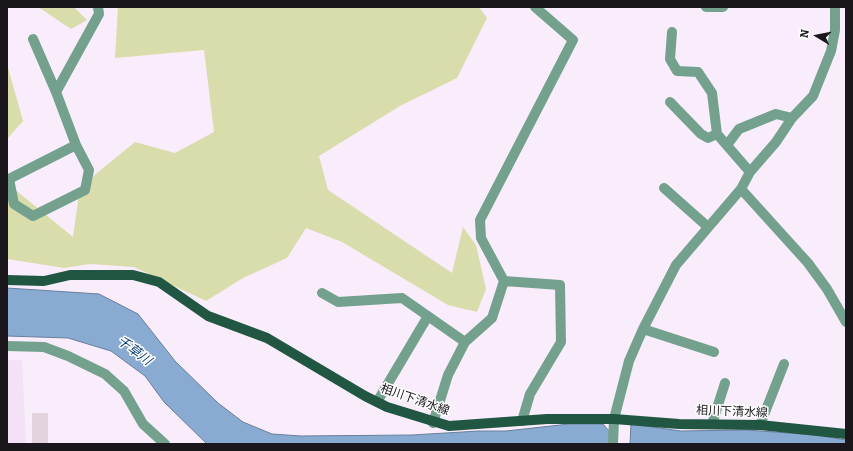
<!DOCTYPE html>
<html>
<head>
<meta charset="utf-8">
<style>
	body { margin:0 }
	#map { position:relative; width:853px; height:451px; overflow:hidden; background:#f9edfb; font-family:Bitter,serif }
	canvas { display:block }
	.frame { position:absolute; inset:0; border:8px solid #1a161b; pointer-events:none }
	.north { position:absolute; left:797px; top:16px; width:40px; height:40px; -webkit-text-stroke:3px #fff; paint-order:stroke; rotate:280deg; font-size:11px; font-weight:700; line-height:16px; text-align:center; color:#1a161b }
	.north::after { content:''; display:block; margin:auto; width:14px; height:18px; background:#1a161b; clip-path:polygon(50% 0,100% 100%,50% 72%,0 100%) }
</style>
</head>
<body>
<div id="map">
<canvas width="853" height="451"></canvas>
<div class="frame"></div>
<div class="north">N</div>
</div>
<script>
const g = document.querySelector('canvas').getContext('2d');
g.lineJoin = 'round';
function fillPath(path, color) { g.fillStyle = color; g.fill(path, 'evenodd'); }
const poly = rows => new Path2D(rows.map(r => 'M' + r).join(''));
function trace(path, color, width, dash) { g.strokeStyle = color; g.lineWidth = width; g.lineCap = dash ? 'butt' : 'round'; g.setLineDash(dash || []); g.stroke(path); }
function write(font, color, halo, rows, align = 'center') {
  g.font = font + ' Bitter,"Noto Sans JP",serif'; g.lineWidth = 3; g.setLineDash([]); g.textBaseline = 'middle'; g.strokeStyle = halo; g.fillStyle = color; for (const [text, x, y, turn = 0] of rows) {
    g.save(); g.translate(x, y); g.rotate((+turn || 0) * Math.PI / 180); g.textAlign = isNaN(turn) ? turn : align; if (halo) g.strokeText(text, 0, 0); g.fillText(text, 0, 0); g.restore();
  }
}
fillPath(poly([
	[7,360,22,360,26,444,7,444]
]), '#f3e1f5');
fillPath(poly([
	[38,7,74,7,87,20,71,29],
	[118,7,479,7,487,18,457,78,400,106,319,156,328,190,452,273,463,227,476,245,486,289,477,312,448,305,342,242,306,228,287,258,243,278,206,301,134,267,90,264,64,268,7,259,7,183,73,237,80,187,135,142,175,153,214,132,204,50,115,58],
	[7,64,23,121,7,139]
]), '#d9dcab');
const water = poly([
	[7,288,99,294,138,314,175,361,218,403,243,422,272,434,301,436,412,435,479,431,506,431,569,424,603,424,610,432,609,444,207,444,164,402,145,376,111,351,68,338,7,336,7,288],
	[631,424,681,431,747,430,816,435,846,440,846,444,630,444,631,424]
]);
fillPath(water, '#89abd2');
trace(water, '#687e9b', 1);
fillPath(poly([
	[32,413,48,413,48,444,32,444]
]), '#e3d3df');
trace(poly([
	[706,7,723,7],
	[672,32,670,59,677,71,698,72,712,93,717,134,750,172],
	[33,39,56,92],
	[670,102,701,134,708,138,717,134],
	[76,145,9,179,14,204,33,216,85,190,89,170,76,145,56,92,99,14,98,7],
	[727,145,739,129,776,114,792,118],
	[664,188,708,227],
	[741,189,808,263,827,289,846,322],
	[504,281,560,285,561,342,530,394,522,421],
	[322,293,338,302,402,298,465,342],
	[643,329,714,352],
	[7,346,44,347,68,356,105,374,124,391,143,424,165,444],
	[377,402,428,316],
	[433,423,448,375,465,342,492,318,504,281,481,238,480,220,573,40,535,7],
	[712,424,725,383],
	[760,425,784,364],
	[613,444,614,419,629,361,643,329,676,265,741,189,750,172,776,142,792,118,813,96,831,51,835,30,835,7]
]), '#73a18d', 10);
trace(poly([
	[7,280,44,281,70,275,133,275,159,282,208,316,267,338,365,396,387,407,449,426,547,419,614,419,679,424,760,425,846,434]
]), '#215642', 10);
write('12px', '#1a161b', '#fff', [
	["相川下清水線",415,400,19],
	["相川下清水線",732,412,2]
]);
write('italic 13px', '#063a6b', '#fff', [
	["千草川",134,351,37]
]);
</script>
</body>
</html>
